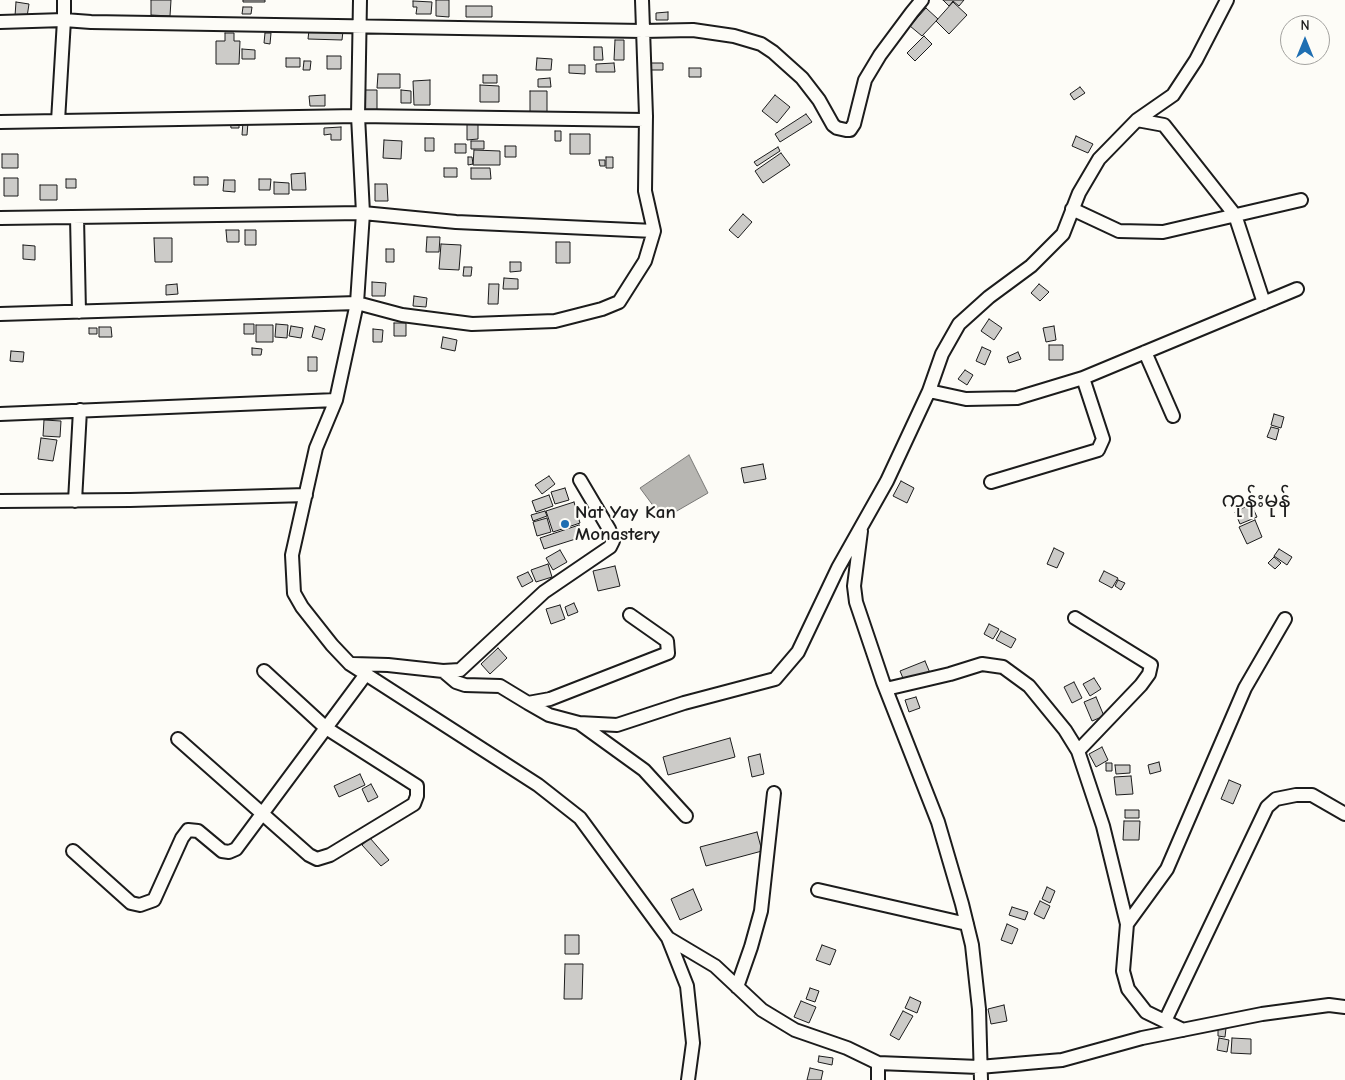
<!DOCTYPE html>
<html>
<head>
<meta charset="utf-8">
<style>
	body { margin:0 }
	#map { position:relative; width:1345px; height:1080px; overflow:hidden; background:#fdfcf7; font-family:"Comic Neue",sans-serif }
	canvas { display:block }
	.north { position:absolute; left:1280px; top:15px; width:50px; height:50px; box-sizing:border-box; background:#fdfcf7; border:1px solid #a3a29f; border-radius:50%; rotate:0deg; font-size:14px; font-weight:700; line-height:20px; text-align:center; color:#1c1c1c }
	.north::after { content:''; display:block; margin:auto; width:18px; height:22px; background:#1f6fb2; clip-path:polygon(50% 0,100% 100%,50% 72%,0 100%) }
</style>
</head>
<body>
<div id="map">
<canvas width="1345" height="1080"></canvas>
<div class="north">N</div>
</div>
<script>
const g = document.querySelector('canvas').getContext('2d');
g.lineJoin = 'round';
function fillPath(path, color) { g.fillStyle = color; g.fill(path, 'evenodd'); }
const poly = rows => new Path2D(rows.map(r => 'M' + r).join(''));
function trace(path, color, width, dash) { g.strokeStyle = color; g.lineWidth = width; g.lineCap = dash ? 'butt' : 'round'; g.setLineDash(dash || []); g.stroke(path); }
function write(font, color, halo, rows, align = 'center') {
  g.font = font + ' "Comic Neue","Noto Sans Myanmar",sans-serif'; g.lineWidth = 4.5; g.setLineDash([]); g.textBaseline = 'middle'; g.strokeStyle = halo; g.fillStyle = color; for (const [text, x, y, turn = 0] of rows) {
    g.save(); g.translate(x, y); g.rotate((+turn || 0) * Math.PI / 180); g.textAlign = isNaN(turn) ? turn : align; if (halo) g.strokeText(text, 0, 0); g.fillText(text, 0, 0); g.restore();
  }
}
const water = poly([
	[689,455,708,493,663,519,640,488,689,455]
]);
fillPath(water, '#b7b6b2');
trace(water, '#797876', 1);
const building = poly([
	[151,0,171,0,170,16,151,15,151,0],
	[243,0,265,0,265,2,243,2,243,0],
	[436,0,449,0,449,17,436,16,436,0],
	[943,0,964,0,959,6,953,1,949,6,943,0],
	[413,1,432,2,431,14,416,14,417,7,413,7,413,1],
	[16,2,29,4,27,17,15,16,16,2],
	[953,2,967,15,949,34,936,21,953,2],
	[466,6,492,6,492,17,466,17,466,6],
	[243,7,252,7,251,14,242,14,243,7],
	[926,8,938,19,922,36,910,26,926,8],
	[668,12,668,20,656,20,656,13,668,12],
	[309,30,343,31,342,40,308,39,309,30],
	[225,33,234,33,234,41,240,41,239,64,216,64,216,41,225,41,225,33],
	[265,33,271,33,270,44,264,43,265,33],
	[924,36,932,44,915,61,907,53,924,36],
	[615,40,624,40,624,60,614,60,615,40],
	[594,47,602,47,603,60,594,60,594,47],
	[242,49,255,50,255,59,242,59,242,49],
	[327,56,341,56,341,69,327,69,327,56],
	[286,58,300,58,300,67,286,67,286,58],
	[537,58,552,59,551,70,536,70,537,58],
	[304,61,311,61,310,70,303,70,304,61],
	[614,63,615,72,596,72,596,64,614,63],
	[651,63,663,63,663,70,651,70,651,63],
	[569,65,585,65,585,74,569,73,569,65],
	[689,68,701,68,701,77,689,77,689,68],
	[378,74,400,74,400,88,377,88,378,74],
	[483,75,497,75,497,83,483,83,483,75],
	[550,78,551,87,538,87,538,79,550,78],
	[430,80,430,105,414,105,413,81,430,80],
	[480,85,499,86,499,102,480,102,480,85],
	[1080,87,1085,93,1074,100,1070,94,1080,87],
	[364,90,377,90,377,110,364,110,364,90],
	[401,90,411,91,411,103,401,103,401,90],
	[530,91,547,91,547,116,530,115,530,91],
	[325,95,325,106,310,106,309,96,325,95],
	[775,95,790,107,777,123,762,111,775,95],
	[806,114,812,122,780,142,775,134,806,114],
	[230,119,239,119,239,128,231,128,230,119],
	[243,122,248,122,247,135,242,135,243,122],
	[467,124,478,124,478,139,467,140,467,124],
	[341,127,341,140,331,140,331,134,324,135,324,128,341,127],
	[555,131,561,131,561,141,555,141,555,131],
	[570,134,590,134,590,154,570,154,570,134],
	[1076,136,1093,144,1088,153,1072,146,1076,136],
	[425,138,434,138,434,151,425,151,425,138],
	[384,140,402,141,401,159,383,158,384,140],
	[471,141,484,141,484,149,471,149,471,141],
	[455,144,466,144,466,153,455,153,455,144],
	[505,146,516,146,516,157,505,157,505,146],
	[778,147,780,151,757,166,754,162,778,147],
	[474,150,500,151,500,165,473,165,474,150],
	[781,153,790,165,763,183,755,171,781,153],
	[2,154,18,154,18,168,2,168,2,154],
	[468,157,472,157,473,164,468,165,468,157],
	[606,157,613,157,613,168,606,168,606,157],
	[599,160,605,160,605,166,600,166,599,160],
	[444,168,457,168,457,177,444,177,444,168],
	[471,168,490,168,491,179,471,179,471,168],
	[305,173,306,190,292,190,291,174,305,173],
	[194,177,208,177,208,185,194,185,194,177],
	[4,178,18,178,18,196,4,196,4,178],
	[66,179,76,179,76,188,66,188,66,179],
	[259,179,271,179,270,190,259,190,259,179],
	[224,180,235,180,235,192,223,191,224,180],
	[274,182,289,183,289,194,274,194,274,182],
	[375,184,387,184,388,201,375,201,375,184],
	[40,185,57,185,57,200,40,200,40,185],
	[743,214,752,222,738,238,729,230,743,214],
	[226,230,239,230,239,242,227,242,226,230],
	[245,230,256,230,256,245,245,245,245,230],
	[427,237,440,237,439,252,426,252,427,237],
	[154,238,172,238,172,262,155,262,154,238],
	[556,242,570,242,570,263,556,263,556,242],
	[441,244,461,245,459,270,439,269,441,244],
	[23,245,35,246,35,260,23,259,23,245],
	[386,249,394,249,394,262,386,262,386,249],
	[510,262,521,262,521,271,510,272,510,262],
	[464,267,472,267,471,276,463,276,464,267],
	[504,278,518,279,518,289,503,289,504,278],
	[372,282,386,283,385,296,372,296,372,282],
	[177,284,178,294,166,295,166,285,177,284],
	[489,284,499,284,498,304,488,304,489,284],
	[1039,284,1049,292,1040,301,1031,293,1039,284],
	[414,296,427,298,426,307,413,306,414,296],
	[989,319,1002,328,994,340,981,331,989,319],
	[394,323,406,323,406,336,394,336,394,323],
	[244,324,254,324,254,334,244,334,244,324],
	[276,324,288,325,287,338,275,337,276,324],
	[256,325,273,325,273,342,256,342,256,325],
	[291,326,303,328,301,338,289,336,291,326],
	[315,326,325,329,322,340,312,337,315,326],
	[1054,326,1056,340,1046,342,1043,328,1054,326],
	[99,327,111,327,112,337,99,337,99,327],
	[89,328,97,328,97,334,89,334,89,328],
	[373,329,383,330,382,342,373,342,373,329],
	[443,337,457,340,455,351,441,348,443,337],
	[1049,345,1063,345,1063,360,1049,360,1049,345],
	[982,347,991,351,985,365,976,361,982,347],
	[252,348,262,349,261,355,252,355,252,348],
	[11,351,24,352,23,362,10,361,11,351],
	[1018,352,1021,359,1009,363,1007,357,1018,352],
	[308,357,317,357,317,371,308,371,308,357],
	[965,370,973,375,967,385,958,379,965,370],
	[1274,414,1284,417,1281,428,1271,425,1274,414],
	[44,420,61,421,60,437,43,436,44,420],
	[1271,427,1279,429,1276,440,1267,437,1271,427],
	[41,438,57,440,53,461,38,459,41,438],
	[763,464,766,479,744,483,741,468,763,464],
	[549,476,555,484,542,494,535,485,549,476],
	[901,481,914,488,907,503,893,496,901,481],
	[565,488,569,500,555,504,551,492,565,488],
	[549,495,553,506,536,512,532,501,549,495],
	[574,502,580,523,553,532,546,511,574,502],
	[1251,504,1257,517,1240,524,1235,512,1251,504],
	[545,511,547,516,533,521,531,515,545,511],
	[547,518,551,532,537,536,533,522,547,518],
	[1255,520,1262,537,1247,544,1239,527,1255,520],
	[579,525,582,537,544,549,540,538,579,525],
	[1054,548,1064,553,1057,568,1047,564,1054,548],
	[1279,549,1292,557,1287,565,1274,556,1279,549],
	[560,550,567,562,553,570,546,558,560,550],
	[1274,557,1281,563,1275,569,1268,563,1274,557],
	[548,564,552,577,536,582,531,570,548,564],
	[615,566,620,586,598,591,593,571,615,566],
	[1104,571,1118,578,1112,588,1099,581,1104,571],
	[528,572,533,581,522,587,517,577,528,572],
	[1118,580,1125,583,1121,590,1115,586,1118,580],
	[574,603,578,612,568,616,565,607,574,603],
	[560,605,565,619,551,624,546,609,560,605],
	[989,624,999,629,993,639,984,634,989,624],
	[1001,631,1016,639,1011,648,996,640,1001,631],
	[498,648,507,658,490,674,481,664,498,648],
	[925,661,930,673,905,683,900,671,925,661],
	[1094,678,1101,689,1090,696,1083,684,1094,678],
	[1074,682,1082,698,1072,703,1064,687,1074,682],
	[916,697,920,708,909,712,905,700,916,697],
	[1096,697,1104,716,1092,721,1084,702,1096,697],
	[730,738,735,757,668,775,663,757,730,738],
	[1102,747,1108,760,1096,767,1089,754,1102,747],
	[760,754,764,774,752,777,748,757,760,754],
	[1159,762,1161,771,1150,774,1148,765,1159,762],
	[1106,763,1112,763,1112,771,1106,771,1106,763],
	[1115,765,1130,765,1130,773,1116,774,1115,765],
	[360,774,365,785,339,797,334,786,360,774],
	[1131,776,1133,794,1116,795,1114,777,1131,776],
	[1229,780,1241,785,1233,804,1221,799,1229,780],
	[371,784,378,797,368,802,362,789,371,784],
	[1125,810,1139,810,1139,818,1125,818,1125,810],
	[1124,821,1140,821,1139,840,1123,840,1124,821],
	[757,832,762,851,706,866,700,847,757,832],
	[370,838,389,860,381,866,362,845,370,838],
	[1047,887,1055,891,1050,903,1042,899,1047,887],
	[693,889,702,910,680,920,671,899,693,889],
	[1040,901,1050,906,1044,919,1034,914,1040,901],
	[1012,907,1028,912,1025,920,1009,915,1012,907],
	[1007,924,1018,929,1012,944,1001,940,1007,924],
	[565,935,579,935,579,954,565,954,565,935],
	[822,945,836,950,830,965,816,960,822,945],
	[565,964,583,964,582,999,564,999,565,964],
	[810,988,819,991,815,1002,806,999,810,988],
	[910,997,921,1002,917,1013,905,1008,910,997],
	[801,1001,816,1007,809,1023,794,1017,801,1001],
	[1004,1005,1007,1021,991,1024,988,1009,1004,1005],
	[903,1011,913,1016,899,1040,890,1035,903,1011],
	[1218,1027,1226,1028,1225,1037,1218,1036,1218,1027],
	[1219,1038,1229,1040,1227,1052,1217,1050,1219,1038],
	[1232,1038,1251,1039,1251,1054,1231,1053,1232,1038],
	[819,1056,833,1058,832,1065,818,1062,819,1056],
	[810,1068,823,1071,821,1080,807,1080,810,1068]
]);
fillPath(building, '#cccbc8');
trace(building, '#1c1c1c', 1);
const minor = poly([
	[64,0,64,20,91,22,643,31,693,30,734,36,761,44,773,52,802,78,819,100,833,125,837,128,846,130,850,130,854,124,865,80,880,55,912,12,922,0],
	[360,0,358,116,363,213,357,303,336,400,316,448,292,555,294,593,302,607,332,645,350,664,538,785,580,818,668,938,687,986,693,1043,688,1080],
	[0,22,64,20,58,121],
	[1137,120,1164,125,1235,215,1264,303],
	[0,122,358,116,645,120],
	[1072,209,1119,231,1163,232,1301,200],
	[77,217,79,312],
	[0,218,363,213,456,222,654,231],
	[0,314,357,303,402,315,472,324,555,321,602,309,619,302,645,261,654,231,645,191,646,116,642,0],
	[1145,352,1173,416],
	[929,391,966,399,1017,398,1083,378,1297,289],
	[0,414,336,400],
	[991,482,1098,450,1103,439,1083,378],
	[0,501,130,500,306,495],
	[75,501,80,410],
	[861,531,854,586,856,602,883,682,938,822,962,904,972,945,979,1009,981,1080],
	[1075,618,1151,665,1149,674,1141,685,1078,751],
	[353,664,388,665,443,671,460,670,544,592,610,547,613,541,609,529,580,480],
	[443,671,456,682,465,685,500,686,528,703,550,699,668,653,667,641,630,615],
	[886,689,950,674,982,664,1003,667,1029,686,1065,730,1078,751,1103,826,1127,924],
	[528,703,549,715,579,723,617,725,684,703,775,679,798,652,838,568,887,481,929,391,942,354,959,324,989,297,1031,266,1063,234,1079,193,1099,159,1137,120,1173,95,1196,60,1227,0],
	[579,723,644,770,686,816],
	[178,739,309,855,317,859,330,855,414,804,417,796,417,786,326,728,264,671],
	[73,851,131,903,140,905,154,900,182,838,188,830,198,831,222,851,229,852,236,849,366,674],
	[818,890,967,924],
	[668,938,715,966,762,1010,795,1030,847,1048,878,1063,979,1067,1062,1060,1142,1038,1262,1014,1329,1005,1345,1007],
	[737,987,751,947,761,911,774,793],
	[1165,1021,1267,807,1276,799,1296,795,1312,795,1345,814],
	[1183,1030,1146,1012,1128,989,1123,971,1127,924,1167,869,1245,688,1285,619],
	[878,1063,878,1080]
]);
trace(minor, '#1c1c1c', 16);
trace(minor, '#fdfcf7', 12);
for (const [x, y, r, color] of [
	[565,524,5,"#1f6fb2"]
]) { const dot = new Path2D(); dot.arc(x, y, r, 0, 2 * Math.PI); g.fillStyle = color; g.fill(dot); trace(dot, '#fdfcf7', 2); }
write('bold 19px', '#1c1c1c', '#fdfcf7', [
	["Nat Yay Kan",575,513],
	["Monastery",575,535]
], 'left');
write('21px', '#1c1c1c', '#fdfcf7', [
	["ကုန်းမုန်",1256,501]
]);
</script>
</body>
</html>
